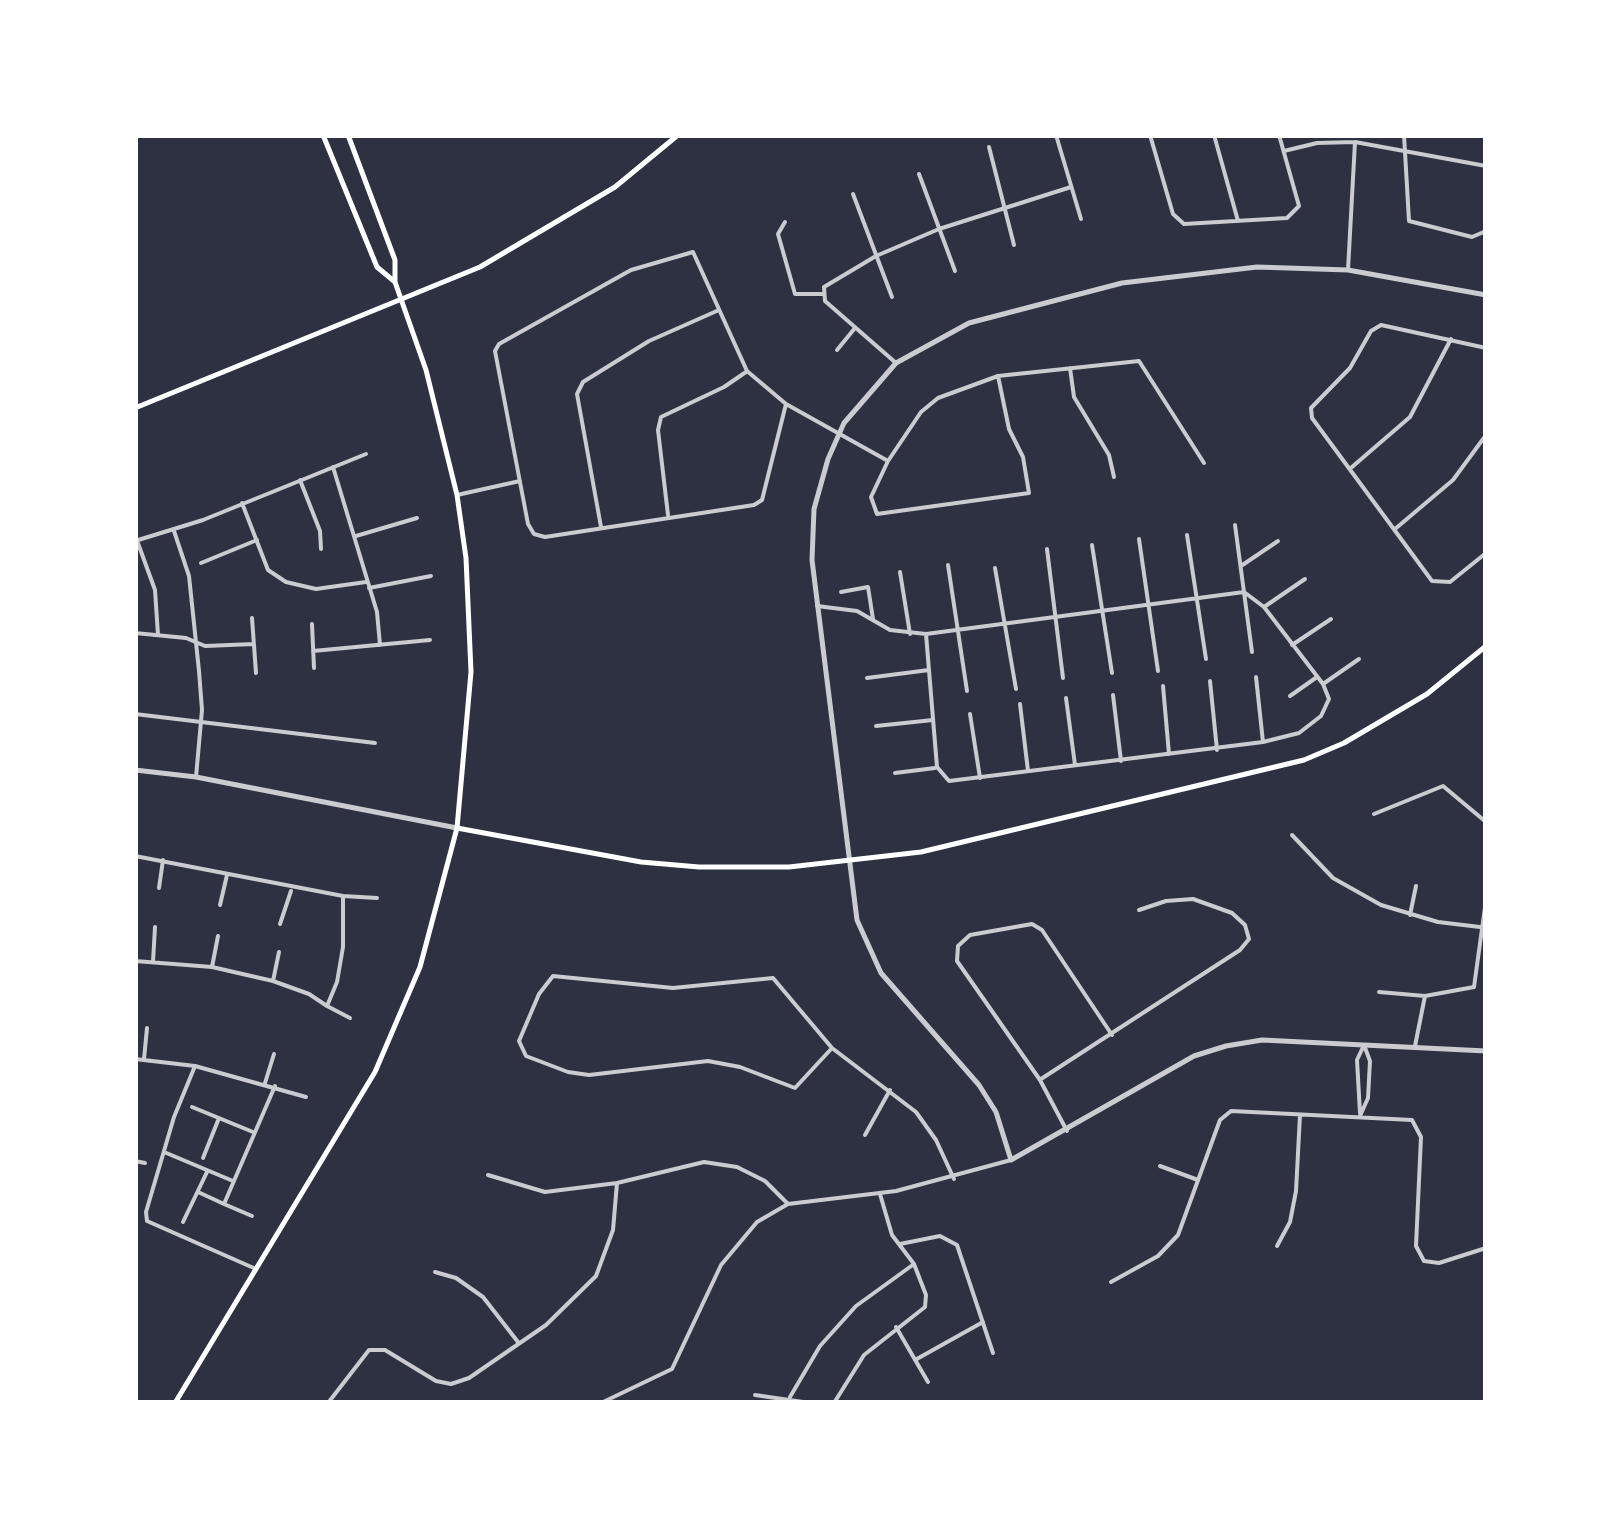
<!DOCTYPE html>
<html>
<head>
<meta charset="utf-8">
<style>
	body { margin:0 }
	#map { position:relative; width:1621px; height:1538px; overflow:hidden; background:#2d3142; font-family:"Libre Baskerville",serif }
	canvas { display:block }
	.frame { position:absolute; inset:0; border:138px solid #fff; pointer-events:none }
</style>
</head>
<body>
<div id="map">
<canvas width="1621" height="1538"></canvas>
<div class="frame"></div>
</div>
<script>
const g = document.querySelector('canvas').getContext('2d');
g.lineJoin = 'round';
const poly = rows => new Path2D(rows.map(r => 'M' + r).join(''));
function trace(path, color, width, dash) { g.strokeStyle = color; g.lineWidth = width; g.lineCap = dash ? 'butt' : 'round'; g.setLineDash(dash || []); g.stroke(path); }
trace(poly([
	[1056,135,1081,219],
	[1150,135,1173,214,1184,224,1287,218,1299,206,1279,135],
	[1214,135,1238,221],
	[1404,135,1409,221,1472,237,1486,231],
	[989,147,1014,245],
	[1284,151,1317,143,1355,142,1486,166],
	[919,174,955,271],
	[853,194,892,297],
	[785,222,778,234,795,294,822,294],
	[1348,270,1355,142],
	[1486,348,1381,325,1371,331,1350,368,1311,408,1312,418,1432,581,1450,582,1486,553],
	[837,350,855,328],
	[896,363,825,301,824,287,876,256,939,229,1071,187],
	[1070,368,1074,397,1109,455,1114,477],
	[998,376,1009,429,1023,457,1029,493,877,514,871,497,888,461,921,412,938,398,998,376,1139,361,1204,463],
	[786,404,762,500,754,505,545,537,534,534,528,524,495,351,499,344,631,270,693,252,747,371,786,404,888,461],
	[333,467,377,612,380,645],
	[1352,467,1410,417,1451,339],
	[300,480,320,531,321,549],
	[457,495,520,481],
	[242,503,268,570,286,582,316,589,366,582],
	[668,515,658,430,661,417,724,387,746,372],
	[1235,525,1252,652],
	[601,527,577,394,583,382,649,341,719,310],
	[1395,529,1453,480,1486,435],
	[174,531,189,576,199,671,202,710,196,777],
	[135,535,155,590,158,635],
	[1187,535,1206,659],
	[356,536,417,518],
	[1139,539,1158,671],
	[135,541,203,520,366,454],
	[1092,545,1112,673],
	[1047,549,1063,678],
	[201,563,257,540],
	[948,565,967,691],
	[1241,566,1278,541],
	[995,568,1016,689],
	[900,572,910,634],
	[369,588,431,576],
	[841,592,868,587,873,619],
	[817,606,857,611,890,630,926,634,1244,592,1264,607,1323,684,1329,699,1321,716,1299,733,1263,742,949,781,937,767,926,634],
	[1264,607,1305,579],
	[252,618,256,673],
	[312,624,314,668],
	[135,633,186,638,205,646,254,644],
	[1292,645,1331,619],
	[313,651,430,640],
	[1256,677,1263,742],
	[867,678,929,670],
	[1210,681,1217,750],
	[1323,684,1359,659],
	[1163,686,1169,754],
	[1113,695,1121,761],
	[1290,696,1317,677],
	[1066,698,1075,765],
	[1020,704,1028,771],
	[135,714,375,743],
	[970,714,980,778],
	[876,726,933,720],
	[895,773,935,768],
	[1374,814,1443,786,1486,822],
	[1292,835,1333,878,1381,905,1438,922,1480,927],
	[135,856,343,896,343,947,337,982,327,1006,309,994,273,981,212,967,135,961],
	[159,888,163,860],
	[343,896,377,898],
	[220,905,227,875],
	[1410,915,1416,886],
	[280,924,291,891],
	[153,962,155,927],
	[212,967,218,936],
	[273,981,279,952],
	[1379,992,1425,996,1474,987,1486,900],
	[327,1006,350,1018],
	[1415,1046,1425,996],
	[832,1048,795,1088,740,1067,708,1061,589,1075,568,1072,526,1056,519,1041,539,994,553,976,673,988,773,978,832,1048,916,1112,936,1140,954,1179],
	[135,1059,195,1066,306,1097],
	[144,1059,147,1028],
	[195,1066,174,1117,146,1212,147,1221,256,1269],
	[1041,1079,1240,950,1249,939,1245,925,1232,913,1193,899,1166,901,1139,910],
	[265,1083,274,1054],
	[192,1107,253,1132],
	[1360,1113,1357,1060,1364,1045],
	[1360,1116,1368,1098,1370,1061,1364,1045],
	[1067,1131,1040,1080,957,961,958,946,970,935,1032,924,1042,930,1112,1035],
	[865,1135,890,1090],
	[164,1152,233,1181],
	[203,1158,219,1118],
	[135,1161,145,1163],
	[1160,1166,1198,1180],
	[488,1175,545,1192,617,1183,704,1162,737,1167,765,1181,788,1204],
	[198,1192,224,1204],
	[252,1216,224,1204,275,1086],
	[183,1222,207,1172],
	[900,1244,940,1236,957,1245,993,1353],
	[1277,1246,1290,1222,1296,1191,1300,1115],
	[435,1272,456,1278,483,1297,518,1342],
	[1111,1282,1158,1256,1178,1235,1220,1120,1231,1111,1412,1120,1421,1137,1416,1246,1424,1261,1439,1263,1486,1248],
	[896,1327,928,1382],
	[915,1360,983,1322],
	[755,1395,810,1403],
	[790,1397,820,1346,856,1306,914,1264],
	[328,1403,369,1350,385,1350,436,1381,451,1384,469,1378,546,1325,596,1276,613,1230,617,1183],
	[601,1403,672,1369,721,1265,757,1222,788,1204,896,1191,1011,1160],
	[834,1403,864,1355,925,1307,926,1295,914,1264,892,1235,880,1194]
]), '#caccd0', 4);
trace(poly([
	[1486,295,1348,270,1257,267,1122,283,969,323,896,363,844,423,828,459,814,509,812,560,857,920,881,973,979,1085,996,1112,1011,1160,1194,1056,1226,1046,1262,1040,1486,1051],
	[135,770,196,777,457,828]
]), '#caccd0', 5);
trace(poly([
	[323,135,377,267,395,282],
	[135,408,480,267,615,187,678,135],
	[457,828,641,862,699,867,789,867,921,852,1304,760,1344,743,1427,694,1486,646],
	[175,1403,375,1072,420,967,457,828,471,672,466,558,457,495,426,370,395,282,395,260,348,135]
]), '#fff', 5);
</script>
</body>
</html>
